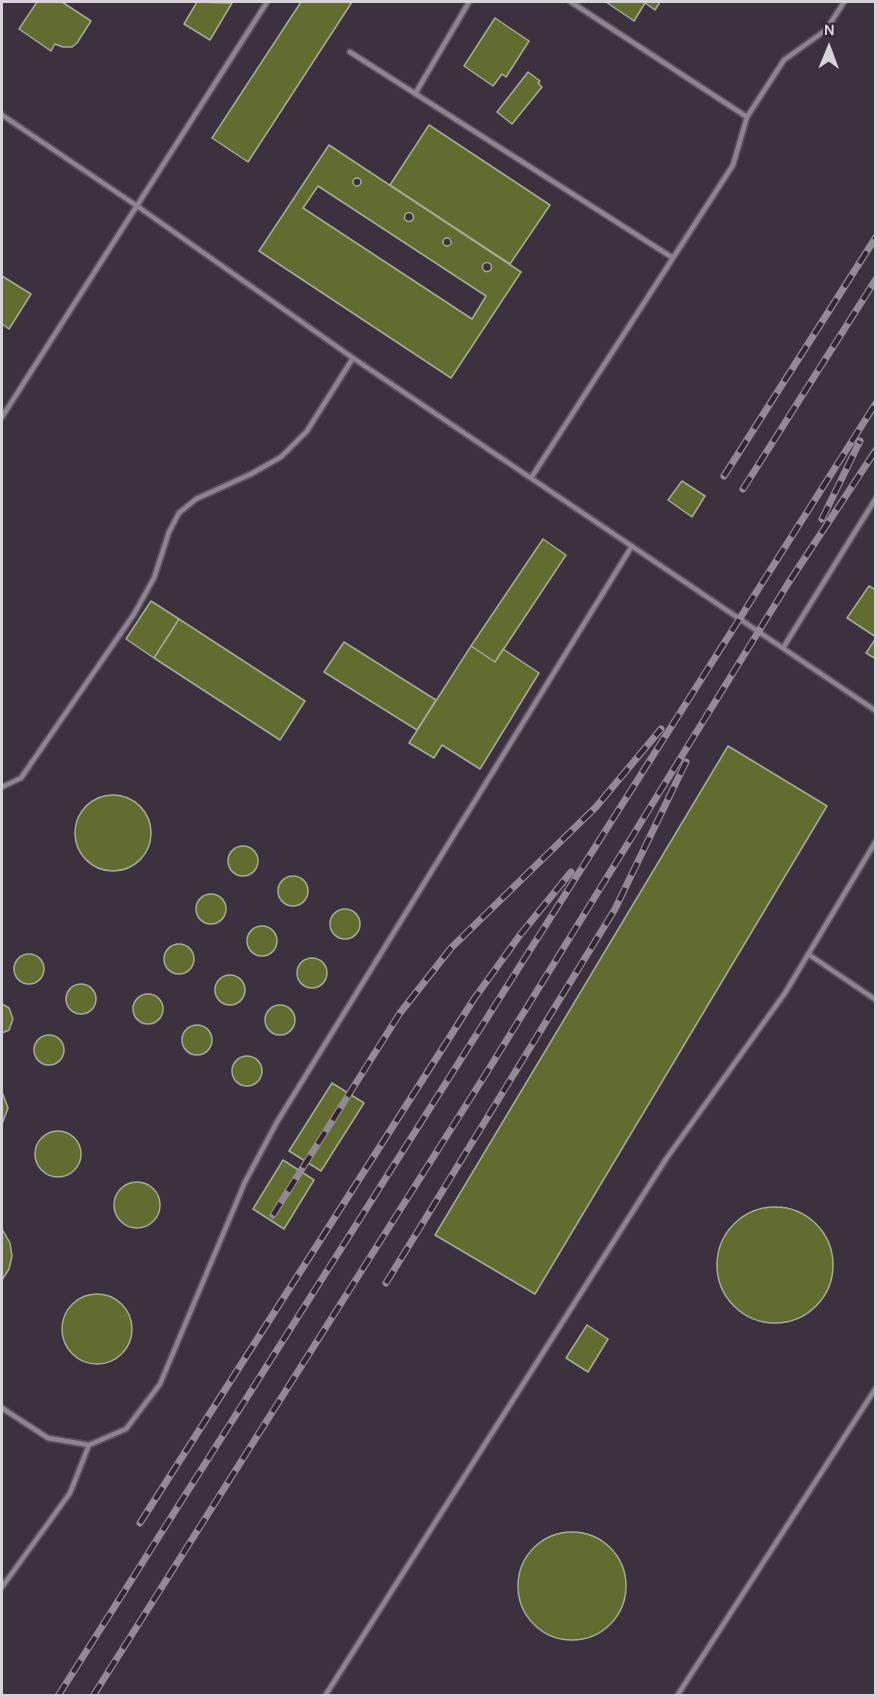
<!DOCTYPE html>
<html>
<head>
<meta charset="utf-8">
<style>
	body { margin:0 }
	#map { position:relative; width:877px; height:1697px; overflow:hidden; background:#3b313f; font-family:Karla,sans-serif }
	canvas { display:block }
	.frame { position:absolute; inset:0; border:3px solid #d8d2db; pointer-events:none }
	.north { position:absolute; left:799px; top:18px; width:60px; height:60px; -webkit-text-stroke:4px #312734; paint-order:stroke; rotate:1deg; font-size:16px; font-weight:700; line-height:24px; text-align:center; color:#d8d2db }
	.north::after { content:''; display:block; margin:auto; width:21px; height:27px; background:#d8d2db; clip-path:polygon(50% 0,100% 100%,50% 72%,0 100%) }
</style>
</head>
<body>
<div id="map">
<canvas width="877" height="1697"></canvas>
<div class="frame"></div>
<div class="north">N</div>
</div>
<script>
const g = document.querySelector('canvas').getContext('2d');
g.lineJoin = 'round';
function fillPath(path, color) { g.fillStyle = color; g.fill(path, 'evenodd'); }
const poly = rows => new Path2D(rows.map(r => 'M' + r).join(''));
function trace(path, color, width, dash) { g.strokeStyle = color; g.lineWidth = width; g.lineCap = dash ? 'butt' : 'round'; g.setLineDash(dash || []); g.stroke(path); }
const building = poly([
	[37,2,62,2,91,21,77,43,72,47,63,47,55,44,51,51,19,29,37,2],
	[197,2,232,3,210,40,184,24,197,2],
	[301,2,352,2,248,162,212,138,301,2],
	[606,2,660,2,655,10,645,3,634,21,606,2],
	[495,18,529,41,506,77,502,74,493,86,464,66,495,18],
	[528,72,540,81,538,83,542,87,512,124,497,112,528,72],
	[429,125,550,205,510,264,390,185,429,125],
	[329,145,521,272,451,378,259,251,329,145],
	'353 182a4 4 0 1 1 8 0a4 4 0 1 1-8 0Z',
	[318,186,486,296,472,319,303,208,318,186],
	'404.5 217a4.5 4.5 0 1 1 9 0a4.5 4.5 0 1 1-9 0Z',
	'443 242a4 4 0 1 1 8 0a4 4 0 1 1-8 0Z',
	'482.5 267a4.5 4.5 0 1 1 9 0a4.5 4.5 0 1 1-9 0Z',
	[2,276,31,294,9,329,2,324,2,276],
	[682,481,705,496,692,517,668,500,682,481],
	[543,539,566,555,495,662,471,646,543,539],
	[869,586,876,590,876,637,847,618,869,586],
	[151,601,179,619,154,658,126,639,151,601],
	[179,619,305,701,280,740,154,658,179,619],
	[876,638,876,659,866,653,876,638],
	[344,642,436,700,417,730,324,672,344,642],
	[471,646,495,662,503,649,539,673,480,769,442,745,434,758,409,743,471,646],
	[728,746,827,806,535,1294,435,1235,728,746],
	'75 833a38 38 0 1 1 76 0a38 38 0 1 1-76 0Z',
	'228 861a15 15 0 1 1 30 0a15 15 0 1 1-30 0Z',
	'278 891a15 15 0 1 1 30 0a15 15 0 1 1-30 0Z',
	'196 909a15 15 0 1 1 30 0a15 15 0 1 1-30 0Z',
	'330 924a15 15 0 1 1 30 0a15 15 0 1 1-30 0Z',
	'247 941a15 15 0 1 1 30 0a15 15 0 1 1-30 0Z',
	'164 959a15 15 0 1 1 30 0a15 15 0 1 1-30 0Z',
	'14 969a15 15 0 1 1 30 0a15 15 0 1 1-30 0Z',
	'297 973a15 15 0 1 1 30 0a15 15 0 1 1-30 0Z',
	'215 990a15 15 0 1 1 30 0a15 15 0 1 1-30 0Z',
	'66 999a15 15 0 1 1 30 0a15 15 0 1 1-30 0Z',
	'133 1009a15 15 0 1 1 30 0a15 15 0 1 1-30 0Z',
	[2,1004,9,1008,13,1019,9,1030,2,1033,2,1004],
	'265 1020a15 15 0 1 1 30 0a15 15 0 1 1-30 0Z',
	'182 1040a15 15 0 1 1 30 0a15 15 0 1 1-30 0Z',
	'34 1050a15 15 0 1 1 30 0a15 15 0 1 1-30 0Z',
	'232 1071a15 15 0 1 1 30 0a15 15 0 1 1-30 0Z',
	[332,1083,364,1103,321,1171,289,1151,332,1083],
	[2,1092,8,1108,2,1124,2,1092],
	'35 1154a23 23 0 1 1 46 0a23 23 0 1 1-46 0Z',
	[283,1160,314,1180,284,1229,253,1209,283,1160],
	'114 1205a23 23 0 1 1 46 0a23 23 0 1 1-46 0Z',
	'717 1265a58 58 0 1 1 116 0a58 58 0 1 1-116 0Z',
	[2,1229,10,1243,12,1256,9,1269,2,1280,2,1229],
	'62 1329a35 35 0 1 1 70 0a35 35 0 1 1-70 0Z',
	[587,1325,608,1339,588,1372,566,1358,587,1325],
	'518 1586a54 54 0 1 1 108 0a54 54 0 1 1-108 0Z'
]);
fillPath(building, '#616c2e');
trace(building, '#a7ac98', 1.5);
const lane = poly([
	[571,2,747,117],
	[350,52,673,258],
	[415,94,469,2],
	[2,115,137,206,353,358,876,711],
	[2,417,267,2],
	[531,478,733,165,747,117,784,60,826,30,844,2],
	[783,648,876,498],
	[2,787,21,778,134,614,154,578,169,532,179,513,196,499,251,474,281,457,307,431,353,358],
	[808,954,876,1000],
	[2,1408,48,1438,89,1445,126,1429,160,1384,245,1182,277,1122,632,546],
	[2,1587,70,1493,89,1445],
	[325,1696,666,1159,785,993,876,841],
	[677,1696,876,1388]
]);
trace(lane, '#59505c', 8);
trace(lane, '#8f8393', 4.5);
const rail = poly([
	[724,476,876,237],
	[743,489,876,279],
	[822,519,860,441],
	[273,1215,400,1013,451,948,596,807,661,729],
	[386,1283,615,909,686,762],
	[140,1523,474,999,520,935,571,872],
	[58,1696,876,403],
	[93,1696,487,1072,789,582,876,450]
]);
trace(rail, '#928a95', 7);
trace(rail, '#312734', 4.5, [14]);
</script>
</body>
</html>
